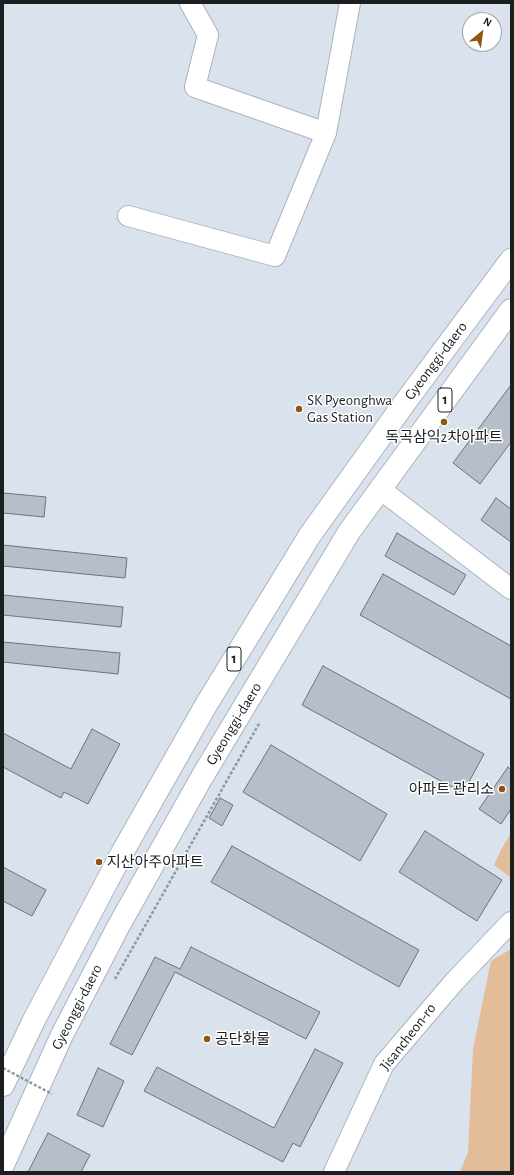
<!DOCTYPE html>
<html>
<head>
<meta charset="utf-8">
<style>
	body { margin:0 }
	#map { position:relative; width:514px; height:1175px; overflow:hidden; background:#d9e2ed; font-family:"Alegreya Sans",sans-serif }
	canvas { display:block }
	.frame { position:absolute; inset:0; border:4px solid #1b1f22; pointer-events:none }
	.north { position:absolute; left:462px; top:12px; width:40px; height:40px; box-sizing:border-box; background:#fff; border:1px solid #a4a5a7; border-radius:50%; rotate:29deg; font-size:11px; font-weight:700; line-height:16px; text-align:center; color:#1b1f22 }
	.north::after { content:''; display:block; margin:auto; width:14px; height:18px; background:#8f560f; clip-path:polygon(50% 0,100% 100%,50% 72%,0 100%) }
</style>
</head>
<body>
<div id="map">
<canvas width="514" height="1175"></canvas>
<div class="frame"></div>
<div class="north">N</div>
</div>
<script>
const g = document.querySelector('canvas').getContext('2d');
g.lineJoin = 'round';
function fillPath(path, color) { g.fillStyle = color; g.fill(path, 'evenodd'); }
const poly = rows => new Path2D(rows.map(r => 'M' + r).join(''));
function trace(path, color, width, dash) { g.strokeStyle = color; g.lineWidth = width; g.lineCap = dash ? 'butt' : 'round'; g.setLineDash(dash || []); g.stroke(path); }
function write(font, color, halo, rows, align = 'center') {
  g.font = font + ' "Alegreya Sans","Noto Sans KR",sans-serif'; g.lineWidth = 3; g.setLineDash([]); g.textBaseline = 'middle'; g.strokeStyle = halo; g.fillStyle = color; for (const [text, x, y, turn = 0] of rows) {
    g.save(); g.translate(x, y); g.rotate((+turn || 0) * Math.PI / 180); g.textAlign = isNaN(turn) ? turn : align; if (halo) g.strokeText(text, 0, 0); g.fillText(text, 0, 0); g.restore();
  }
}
fillPath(poly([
	[511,833,511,878,494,865,502,848],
	[511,949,511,1172,460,1172,468,1152,473,1049,491,961]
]), '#e3bd99');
const building = poly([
	[511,385,511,442,480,484,453,463,511,385],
	[3,493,46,497,44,517,3,513,3,493],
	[496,498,511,509,511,542,481,520,496,498],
	[397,533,466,575,454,595,385,556,397,533],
	[3,545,127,558,125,578,3,566,3,545],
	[383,574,511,646,511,699,360,615,383,574],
	[3,595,123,607,121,627,3,615,3,595],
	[3,642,120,653,118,674,3,662,3,642],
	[323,666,484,754,463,793,302,705,323,666],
	[92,729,120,744,88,804,64,792,61,798,3,767,3,733,71,769,92,729],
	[271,745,387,814,360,861,243,792,271,745],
	[508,767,511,770,511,809,501,824,479,809,508,767],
	[220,798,233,805,222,826,209,818,220,798],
	[425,831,502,880,477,921,399,872,425,831],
	[232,846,419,950,399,987,211,882,232,846],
	[3,867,46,890,32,916,3,901,3,867],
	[191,947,320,1012,306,1039,175,972,132,1055,110,1044,155,957,180,969,191,947],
	[315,1049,343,1063,300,1147,293,1143,283,1162,144,1091,157,1067,274,1128,315,1049],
	[98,1068,124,1081,103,1127,77,1115,98,1068],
	[48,1133,90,1155,81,1172,28,1172,48,1133]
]);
fillPath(building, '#b6bec9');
trace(building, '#6b737c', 1);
const minor = poly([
	[190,3,208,35,195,87,326,133,350,3],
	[128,216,275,256,326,133],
	[380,489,511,589],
	[334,1172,384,1064,454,982,511,922]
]);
const primary = poly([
	[3,1085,34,1020,122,853,206,705,310,535,406,401,511,260],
	[3,1165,62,1035,118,927,202,777,349,532,511,310]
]);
trace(minor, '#abb4be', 22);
trace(primary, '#abb4be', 24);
trace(poly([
	[115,979,260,722]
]), '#90979f', 2.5, [3, 2]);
trace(minor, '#fff', 20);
trace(primary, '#fff', 22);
trace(poly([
	[3,1068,52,1094]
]), '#90979f', 2.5, [3, 2]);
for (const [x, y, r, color] of [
	[299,409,4,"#8f560f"],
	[444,422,4,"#8f560f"],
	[502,789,4,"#8f560f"],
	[99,862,4,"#8f560f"],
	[207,1039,4,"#8f560f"]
]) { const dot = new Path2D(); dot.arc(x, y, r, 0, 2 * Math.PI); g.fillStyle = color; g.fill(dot); trace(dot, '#fff', 1.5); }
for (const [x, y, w] of [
	[445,400,14],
	[234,659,14]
]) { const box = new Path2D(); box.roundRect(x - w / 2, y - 12, w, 24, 3); g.fillStyle = '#fff'; g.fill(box); trace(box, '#1b1f22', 1); }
write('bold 14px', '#1b1f22', null, [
	["1",445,400],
	["1",234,659]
]);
write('15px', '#1b1f22', '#fff', [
	["Gyeonggi-daero",436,361,-53],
	["Gyeonggi-daero",234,724,-59],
	["Gyeonggi-daero",77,1007,-63],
	["Jisancheon-ro",408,1037,-52]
]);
write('15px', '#1b1f22', '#fff', [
	["SK Pyeonghwa",307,400],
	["Gas Station",307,417],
	["독곡삼익2차아파트",444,437,"center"],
	["아파트 관리소",494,789,"right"],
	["지산아주아파트",107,862],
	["공단화물",215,1039]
], 'left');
</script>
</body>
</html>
